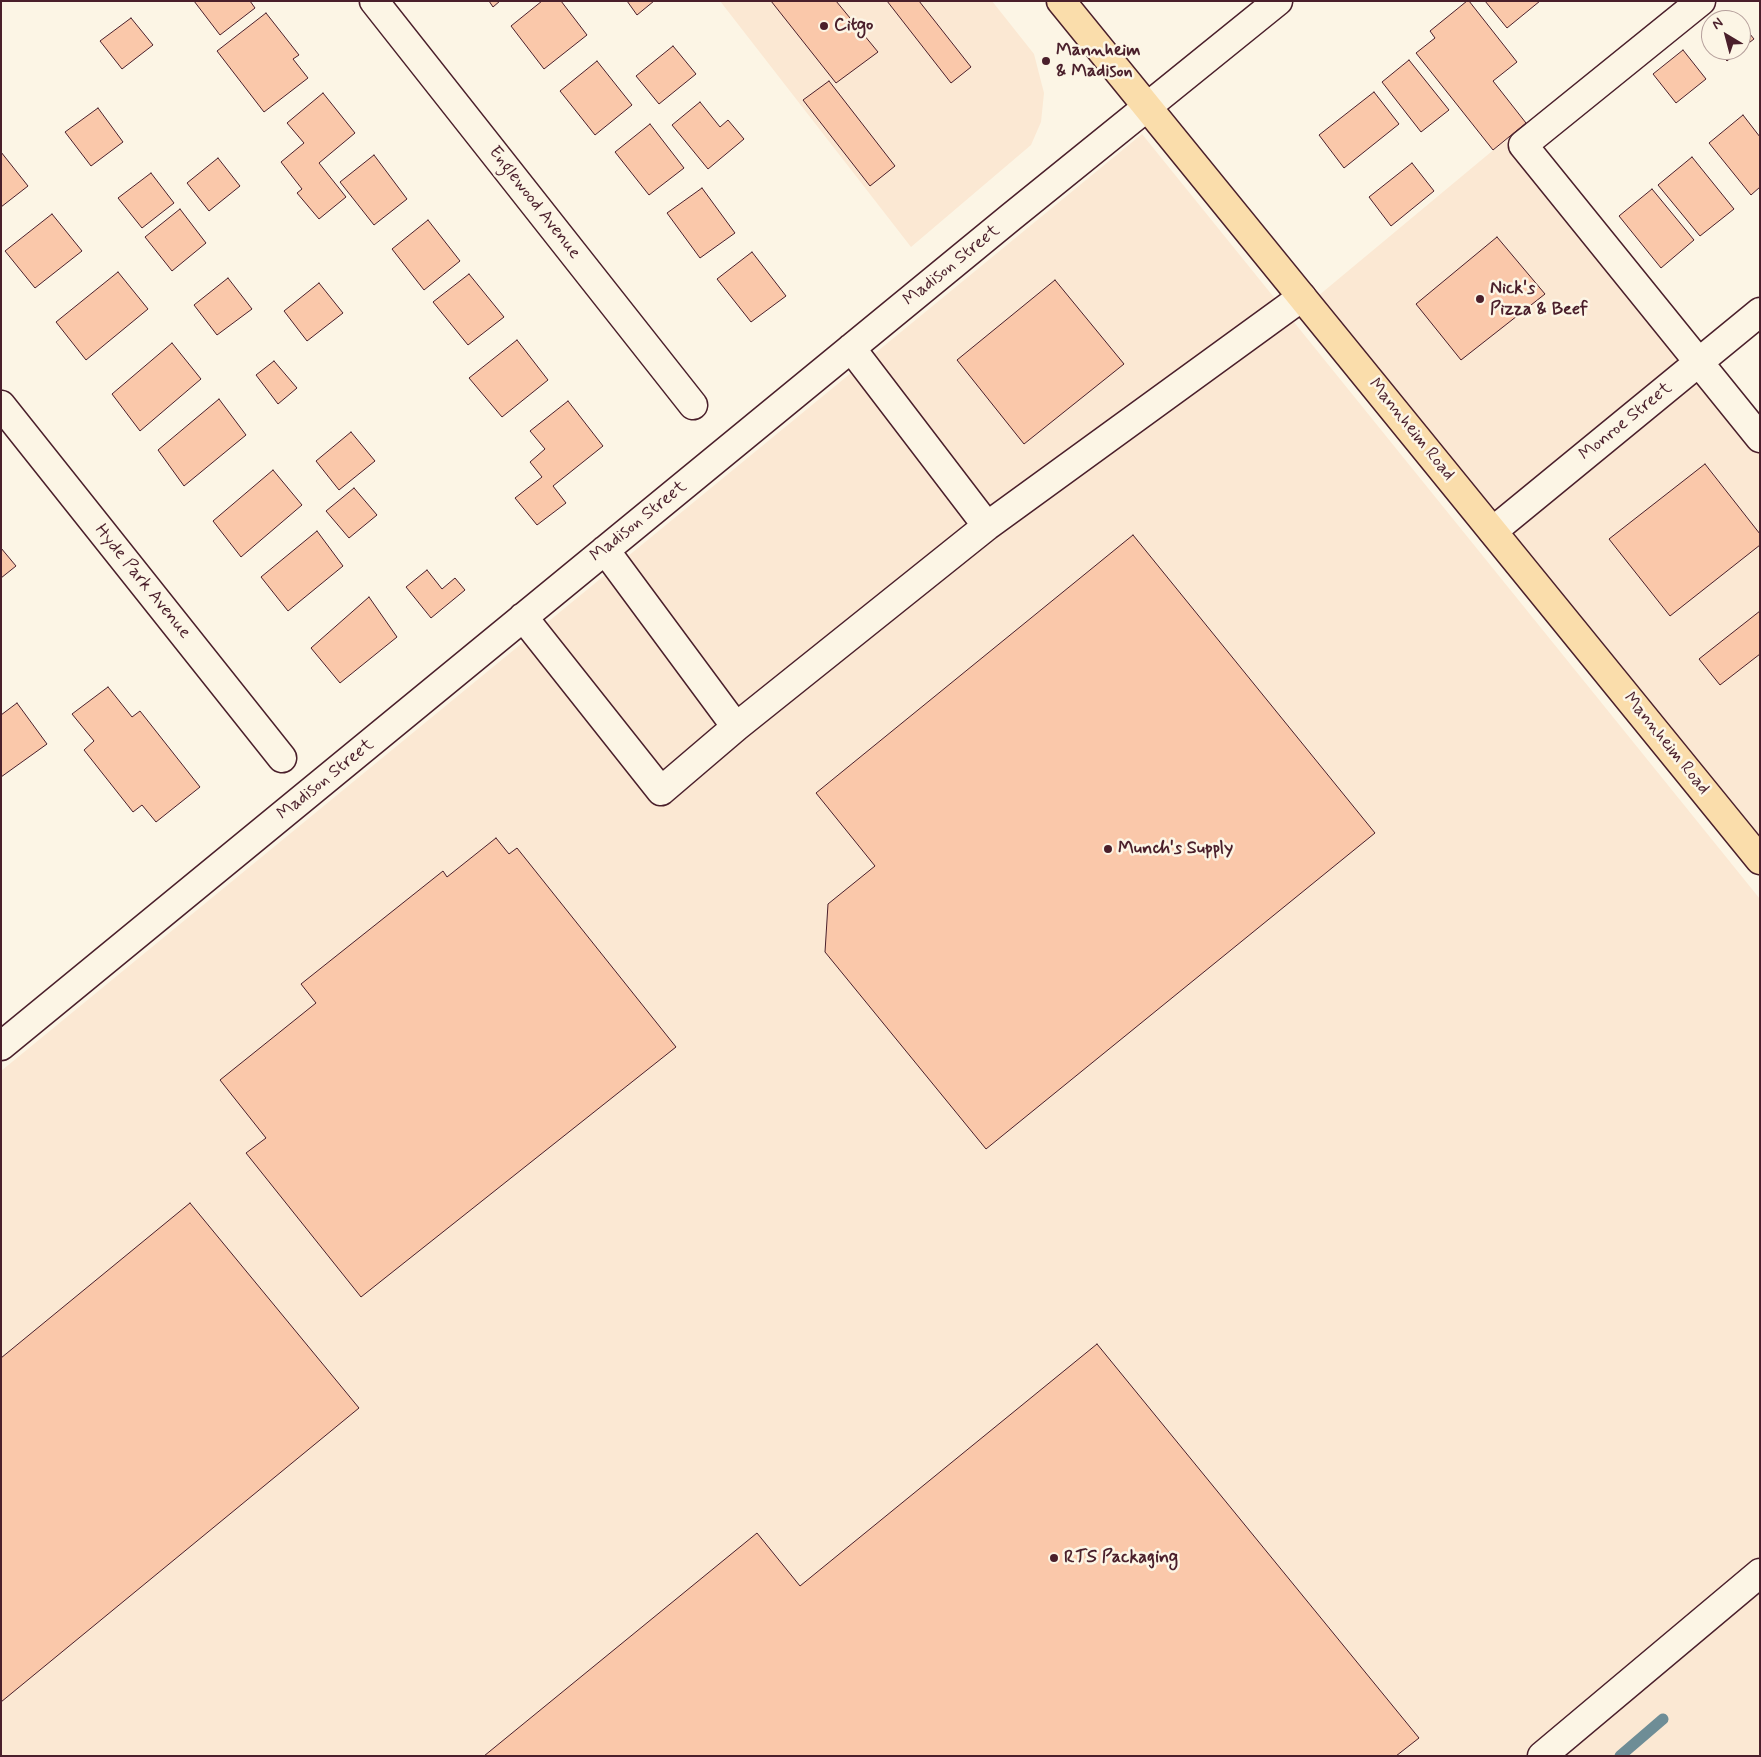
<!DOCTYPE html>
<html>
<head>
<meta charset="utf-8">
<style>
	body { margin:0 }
	#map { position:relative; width:1761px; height:1757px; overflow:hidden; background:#fcf5e5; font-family:Mynerve,sans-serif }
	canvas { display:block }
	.frame { position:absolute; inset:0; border:2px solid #4a1f2b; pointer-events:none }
	.north { position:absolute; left:1701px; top:10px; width:50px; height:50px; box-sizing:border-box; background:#fcf5e5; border:1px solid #b59f9b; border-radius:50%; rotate:323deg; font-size:14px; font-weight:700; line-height:20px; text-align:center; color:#4a1f2b }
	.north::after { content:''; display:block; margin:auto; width:18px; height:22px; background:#4a1f2b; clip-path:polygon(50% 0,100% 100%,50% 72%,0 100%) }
</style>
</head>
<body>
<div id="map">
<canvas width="1761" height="1757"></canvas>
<div class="frame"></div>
<div class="north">N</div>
</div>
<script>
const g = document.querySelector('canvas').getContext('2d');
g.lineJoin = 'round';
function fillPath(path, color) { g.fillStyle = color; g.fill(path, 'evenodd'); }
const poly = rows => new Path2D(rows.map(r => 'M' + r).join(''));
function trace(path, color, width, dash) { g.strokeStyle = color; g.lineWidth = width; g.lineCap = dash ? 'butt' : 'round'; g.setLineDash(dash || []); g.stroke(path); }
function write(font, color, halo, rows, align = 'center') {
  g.font = font + ' Mynerve,sans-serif'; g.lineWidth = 5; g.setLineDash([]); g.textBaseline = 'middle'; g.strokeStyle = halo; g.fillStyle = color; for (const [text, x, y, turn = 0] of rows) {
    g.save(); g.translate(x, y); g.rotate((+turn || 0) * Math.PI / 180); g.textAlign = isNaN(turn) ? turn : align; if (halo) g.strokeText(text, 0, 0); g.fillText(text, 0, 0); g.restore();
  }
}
fillPath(poly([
	[720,1,992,1,1034,54,1044,93,1041,122,1031,145,911,247],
	[1142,134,1760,899,1760,1756,1,1756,1,1071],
	[1509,137,1760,446,1760,851,1312,301]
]), '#fbe8d3');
trace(poly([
	[1620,1756,1663,1719]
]), '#6e8d96', 11);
const building = poly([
	[194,1,250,1,255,8,220,35,194,1],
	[489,1,500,1,493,7,489,1],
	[542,1,561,1,587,35,544,69,511,26,542,1],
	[627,1,654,1,637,15,627,1],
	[771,1,836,1,878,52,836,83,771,1],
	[887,1,919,1,971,67,951,83,887,1],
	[1467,1,1469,1,1517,62,1493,81,1526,123,1493,150,1416,53,1435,38,1430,31,1467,1],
	[1485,1,1540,1,1507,28,1485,1],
	[1732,12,1739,20,1722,20,1732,12],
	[266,13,299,55,293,59,308,78,264,112,217,51,266,13],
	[131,18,153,45,122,69,100,41,131,18],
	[1741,23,1754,39,1741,49,1741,23],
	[1711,29,1711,41,1705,34,1711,29],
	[673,46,696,74,659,104,636,76,673,46],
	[1683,50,1706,79,1676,103,1653,74,1683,50],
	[1718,50,1740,50,1727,61,1718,50],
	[1409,60,1449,110,1421,132,1382,82,1409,60],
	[597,61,632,105,595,135,560,91,597,61],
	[829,81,895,166,870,186,803,100,829,81],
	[1374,92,1399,124,1344,168,1319,135,1374,92],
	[323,93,355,133,319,163,346,197,319,219,297,193,302,189,281,162,304,143,287,123,323,93],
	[700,102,720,127,728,120,744,139,708,169,672,125,700,102],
	[98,108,123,142,91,166,65,132,98,108],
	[1743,115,1760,137,1760,187,1751,195,1709,143,1743,115],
	[650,124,684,168,649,195,615,152,650,124],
	[1,152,28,186,1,207,1,152],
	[374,155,407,199,374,225,340,182,374,155],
	[1692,157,1734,209,1700,236,1658,185,1692,157],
	[218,158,240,186,209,211,187,183,218,158],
	[1412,163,1434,191,1391,226,1369,197,1412,163],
	[151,173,174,203,142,228,118,198,151,173],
	[702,188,735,233,700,258,667,213,702,188],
	[1652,189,1694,240,1661,268,1619,216,1652,189],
	[180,209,206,243,172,271,145,237,180,209],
	[52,214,82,251,35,288,5,251,52,214],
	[428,220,460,261,424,290,392,249,428,220],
	[1497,237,1545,294,1461,360,1416,304,1497,237],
	[752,252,786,296,751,322,717,279,752,252],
	[118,272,148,309,86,360,56,322,118,272],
	[469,274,504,317,468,345,433,302,469,274],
	[228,278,252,309,217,335,194,305,228,278],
	[1055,280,1124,364,1024,444,957,360,1055,280],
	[319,283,343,313,307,341,284,311,319,283],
	[517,340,548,380,502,417,469,378,517,340],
	[172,343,201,379,140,431,112,394,172,343],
	[274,361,297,388,278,404,256,375,274,361],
	[219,399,246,435,184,486,158,450,219,399],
	[568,401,603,446,553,486,566,503,537,525,515,498,542,477,530,462,545,449,530,431,568,401],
	[351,432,375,461,339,490,316,461,351,432],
	[1705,464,1760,534,1760,545,1670,616,1609,539,1705,464],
	[273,470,302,505,241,557,213,521,273,470],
	[354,488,377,515,349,538,326,511,354,488],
	[317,531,343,566,288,611,261,577,317,531],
	[1133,535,1375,833,986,1149,825,952,828,904,875,866,816,793,1133,535],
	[1,548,16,566,1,578,1,548],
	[427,570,442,589,455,578,465,590,431,618,406,587,427,570],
	[369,597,397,637,340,683,311,648,369,597],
	[1760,611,1760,654,1720,685,1699,659,1760,611],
	[108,687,132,717,140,711,200,787,156,822,142,805,133,812,84,750,94,741,72,714,108,687],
	[17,703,47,744,1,777,1,715,17,703],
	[496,838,509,854,517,848,676,1047,361,1297,246,1153,266,1138,220,1080,316,1003,301,984,443,871,447,877,496,838],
	[190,1203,359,1408,1,1702,1,1358,190,1203],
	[1097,1344,1419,1738,1396,1756,484,1756,757,1533,800,1586,1097,1344]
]);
fillPath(building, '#fac8aa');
trace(building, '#4a1f2b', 1);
const minor = poly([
	[374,1,693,405],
	[1701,1,1523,145,1760,438],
	[851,348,987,526],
	[1,405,282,758],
	[1493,531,1760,312],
	[605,550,736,727],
	[523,617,661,791,736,727,987,526,1302,297],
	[1,1046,1011,217,1278,1],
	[1542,1756,1760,1573]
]);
const major = poly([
	[1061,1,1760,860]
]);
trace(minor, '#4a1f2b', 31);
trace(major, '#4a1f2b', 31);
trace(minor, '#fcf5e5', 28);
trace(major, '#faddab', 28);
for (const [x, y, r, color] of [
	[824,26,5,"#4a1f2b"],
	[1046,61,5,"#4a1f2b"],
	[1480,299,5,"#4a1f2b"],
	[1108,849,5,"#4a1f2b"],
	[1054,1558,5,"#4a1f2b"]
]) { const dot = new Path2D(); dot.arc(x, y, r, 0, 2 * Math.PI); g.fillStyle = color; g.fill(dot); trace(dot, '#fcf5e5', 2); }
write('bold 18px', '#4a1f2b', '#fcf5e5', [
	["Citgo",834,26],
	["Mannheim",1056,51],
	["& Madison",1056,72],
	["Nick's",1490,289],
	["Pizza & Beef",1490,310],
	["Munch's Supply",1118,849],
	["RTS Packaging",1064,1558]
], 'left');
write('18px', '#4a1f2b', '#fcf5e5', [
	["Englewood Avenue",534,203,52],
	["Madison Street",952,266,-39],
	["Monroe Street",1626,422,-39],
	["Mannheim Road",1411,430,51],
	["Madison Street",639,522,-39],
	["Hyde Park Avenue",142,582,51],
	["Mannheim Road",1666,744,51],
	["Madison Street",326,780,-39]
]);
</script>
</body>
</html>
